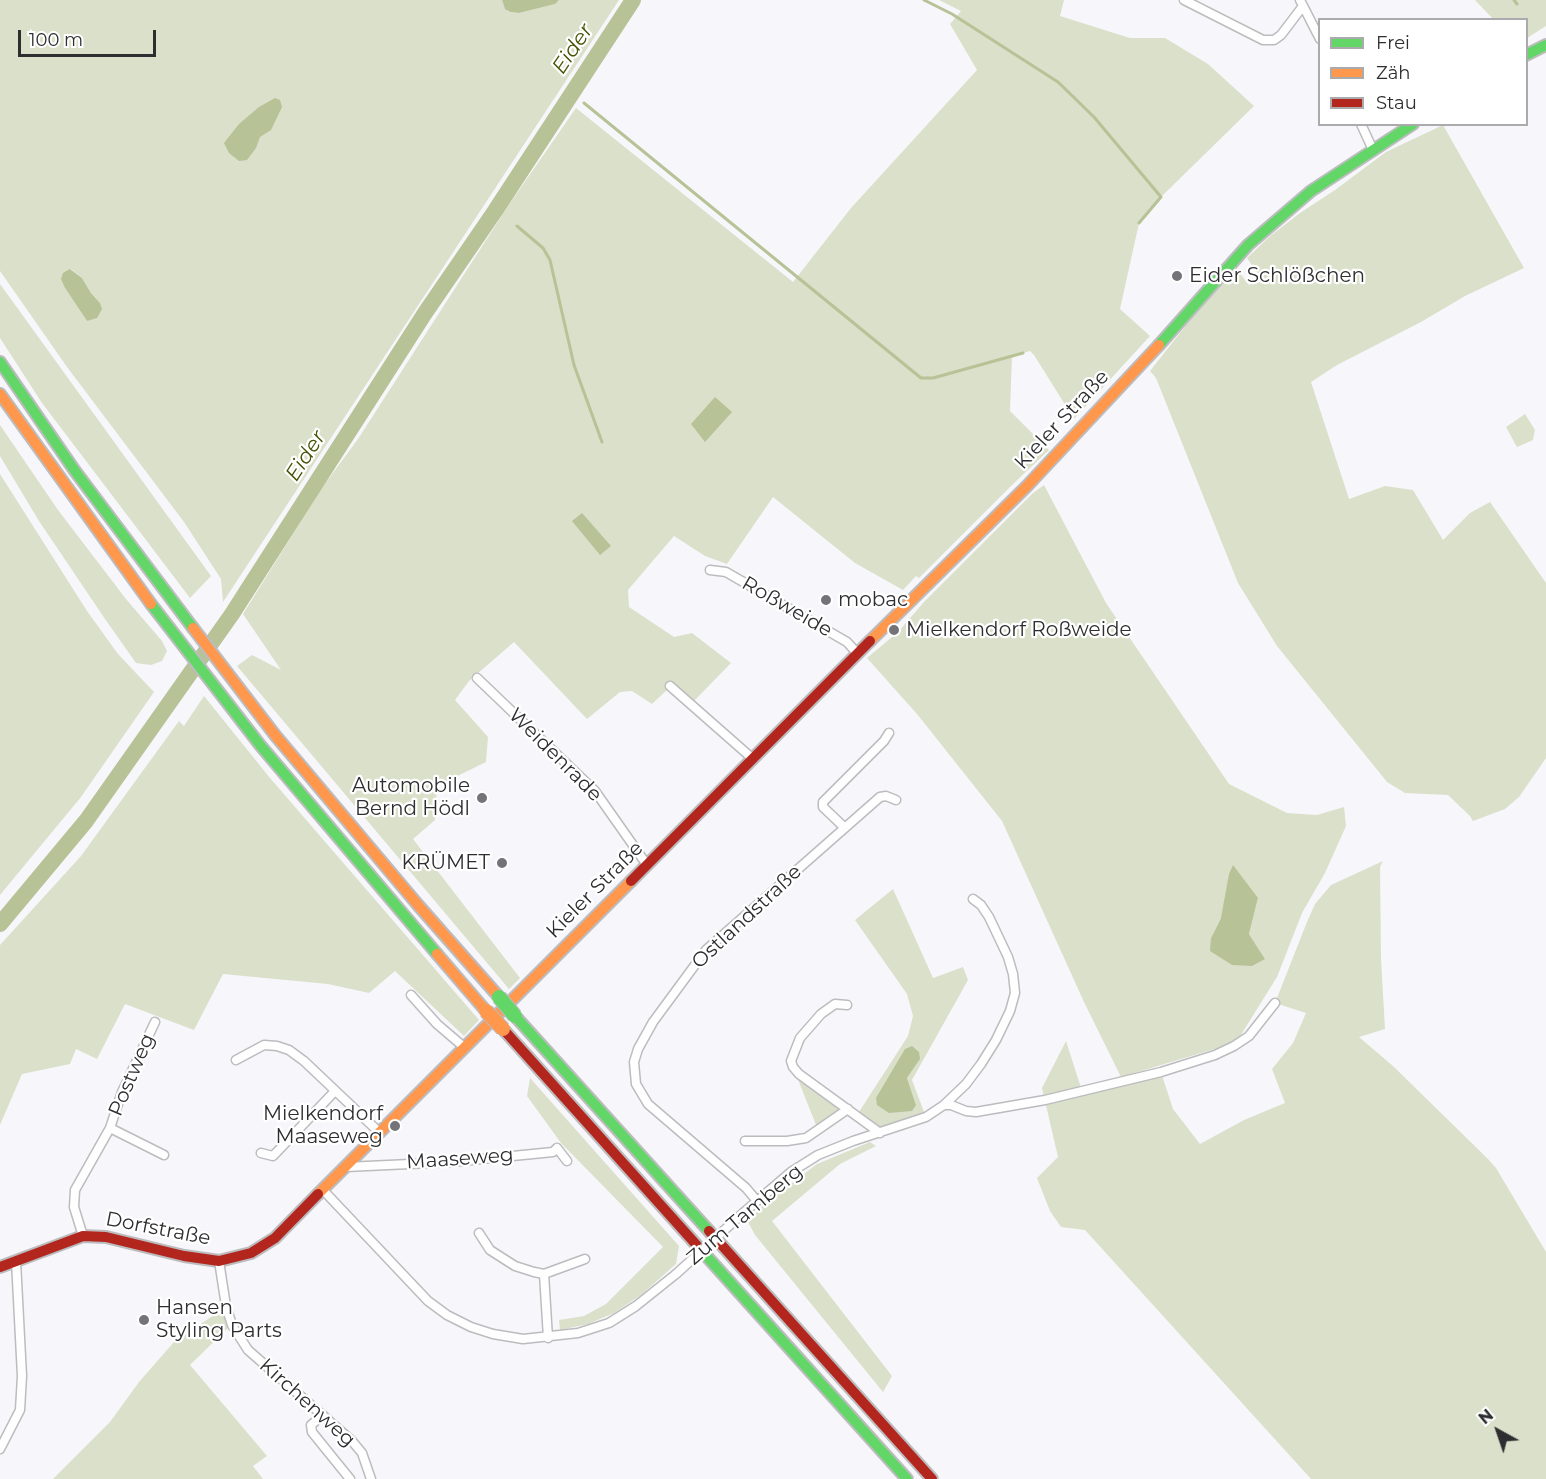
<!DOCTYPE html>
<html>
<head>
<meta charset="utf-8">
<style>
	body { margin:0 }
	#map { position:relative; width:1546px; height:1479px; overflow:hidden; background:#f7f7fb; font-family:Montserrat,sans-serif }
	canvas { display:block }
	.legend { position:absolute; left:1318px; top:18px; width:210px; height:108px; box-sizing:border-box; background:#fff; border:2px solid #ababad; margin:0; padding:8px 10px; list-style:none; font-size:18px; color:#2e2e31 }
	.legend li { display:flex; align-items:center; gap:12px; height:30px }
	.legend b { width:30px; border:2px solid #ababad }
	.north { position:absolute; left:1468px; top:1401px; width:60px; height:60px; -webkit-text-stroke:4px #fff; paint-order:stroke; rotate:320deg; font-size:16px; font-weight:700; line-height:24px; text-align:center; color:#2e2e31 }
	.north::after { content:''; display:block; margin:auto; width:21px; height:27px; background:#2e2e31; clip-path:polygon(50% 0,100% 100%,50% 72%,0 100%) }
	.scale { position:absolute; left:18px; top:30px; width:138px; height:27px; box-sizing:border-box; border:3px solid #2e2e31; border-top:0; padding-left:8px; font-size:18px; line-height:21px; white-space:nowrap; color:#2e2e31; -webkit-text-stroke:4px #fff; paint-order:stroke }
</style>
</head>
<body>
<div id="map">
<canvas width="1546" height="1479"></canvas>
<ul class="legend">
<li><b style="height:8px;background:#63d668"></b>Frei</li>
<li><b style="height:8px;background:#ff974d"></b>Zäh</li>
<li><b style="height:8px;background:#b3261e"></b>Stau</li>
</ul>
<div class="north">N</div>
<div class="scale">100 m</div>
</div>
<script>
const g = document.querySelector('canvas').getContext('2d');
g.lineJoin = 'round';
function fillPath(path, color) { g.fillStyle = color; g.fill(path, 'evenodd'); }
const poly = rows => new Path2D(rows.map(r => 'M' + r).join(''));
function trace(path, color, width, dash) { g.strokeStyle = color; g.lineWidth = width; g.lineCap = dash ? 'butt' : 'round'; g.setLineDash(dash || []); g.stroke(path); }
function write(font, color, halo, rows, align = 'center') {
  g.font = font + ' Montserrat,sans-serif'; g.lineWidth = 4.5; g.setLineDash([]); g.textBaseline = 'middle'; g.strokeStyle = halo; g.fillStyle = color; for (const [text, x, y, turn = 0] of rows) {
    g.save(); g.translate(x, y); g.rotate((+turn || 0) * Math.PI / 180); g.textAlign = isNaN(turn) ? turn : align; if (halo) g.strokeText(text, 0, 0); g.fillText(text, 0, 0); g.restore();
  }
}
fillPath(poly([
	[0,0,502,0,505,8,509,12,519,13,554,4,559,0,619,0,223,602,221,579,184,522,67,367,0,271],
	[71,269,82,278,91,293,100,303,87,321,65,288],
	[939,0,1064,0,1060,16,1130,38,1165,38,1208,64,1254,106,1161,197,1139,223,1120,309,1150,336,1074,419,1034,355,1030,351,1012,356,1010,411,1049,450,1012,485,919,578,916,576,903,590,855,563,773,497,727,564,705,556,674,536,628,590,629,607,674,637,692,633,731,663,693,702,669,688,652,704,632,691,620,692,587,719,514,642,469,681,455,700,488,737,486,762,437,786,435,820,413,839,520,978,509,989,237,666,252,655,281,670,243,614,321,489,358,439,508,206,576,108,793,282,851,208,977,70,950,24,961,11],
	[1475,0,1546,0,1546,26,1527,38,1526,20,1493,19],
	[1443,125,1524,268,1465,296,1421,322,1337,365,1311,382,1349,499,1385,486,1413,490,1443,540,1470,513,1490,502,1546,583,1546,758,1519,797,1505,809,1473,821,1470,816,1448,795,1405,793,1387,782,1277,646,1238,583,1156,378,1150,371,1187,324,1236,268,1249,285,1260,277,1247,258,1270,236,1300,213,1335,190,1386,152],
	[0,284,211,576,190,598,42,403,0,338],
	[1525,414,1535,430,1533,440,1517,447,1506,427],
	[0,425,58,510,126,599,162,641,167,651,162,661,151,665,136,663,105,619,39,521,0,456],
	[0,474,87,611,118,654,154,692,81,797,0,895],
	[1044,485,1106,603,1229,784,1287,813,1317,815,1344,807,1346,826,1325,873,1302,913,1277,977,1239,1038,1228,1045,1121,1077,1084,1002,1002,821,917,714,867,658,898,632,924,602,1033,493],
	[1258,898,1249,934,1265,959,1211,938,1221,918],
	[204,696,270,778,479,1020,464,1036,395,971,369,993,328,984,223,974,194,1030,125,1004,97,1059,76,1049,70,1064,22,1074,0,1125,0,945,81,856,179,721,184,726],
	[1383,861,1380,867,1381,959,1385,1029,1359,1037,1393,1066,1488,1159,1496,1168,1546,1252,1546,1479,1311,1479,1085,1230,1061,1227,1050,1211,1037,1178,1058,1157,1042,1088,1066,1041,1082,1091,1161,1072,1173,1109,1200,1144,1244,1120,1285,1103,1272,1069,1293,1043,1306,1013,1275,1003,1307,922,1315,904,1331,885],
	[893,889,933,978,963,967,968,980,912,1080,926,1117,880,1133,857,1115,908,1036,913,1016,907,994,855,920],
	[920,1059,907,1078,916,1105,876,1098],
	[793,1067,848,1109,818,1130],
	[530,1078,679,1246,676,1264,641,1295,614,1313,588,1324,560,1330,559,1320,584,1316,606,1304,663,1247,561,1143,527,1096],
	[870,1142,876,1146,840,1164,772,1221,892,1376,883,1392,755,1235,748,1222,763,1205,817,1164],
	[223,1309,228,1328,190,1365,267,1456,253,1466,263,1479,53,1479,110,1422,139,1382,174,1342]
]), '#dae0ca');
fillPath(poly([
	[502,0,559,0,555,4,519,13,510,12,505,9],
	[275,98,280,100,282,107,271,130,260,137,256,148,247,160,239,161,229,153,224,143,239,124,259,107],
	[70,269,82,278,91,293,100,303,102,309,97,318,87,321,65,288,61,279,63,273],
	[715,397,732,412,705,442,691,424],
	[582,513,611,546,600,555,572,521],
	[1233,865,1258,898,1249,934,1265,959,1252,966,1232,965,1210,951,1211,938,1221,918,1229,874],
	[912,1046,919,1052,920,1059,907,1078,916,1105,912,1111,889,1113,877,1105,876,1098,905,1049]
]), '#b7c296');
trace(poly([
	[924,0,952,14,1058,82,1094,117,1161,197,1139,223],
	[1514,0,1517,4],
	[584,103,921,378,933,378,1023,353],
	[517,226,543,248,550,260,574,365,602,442]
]), '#b7c296', 3);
trace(poly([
	[0,924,86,821,232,614,425,313,495,211,633,0]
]), '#b7c296', 16);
const street = poly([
	[1184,0,1263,40,1274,40,1281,35,1303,6],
	[1300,0,1320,39],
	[1361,124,1373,150],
	[710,570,726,572,847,642,858,654],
	[477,678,595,791,647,865],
	[670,686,753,759],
	[845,828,823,807,823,802,884,741,889,733],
	[411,995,437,1024,465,1048],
	[847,1005,835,1004,821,1014,800,1038,791,1061,793,1067,799,1074,880,1133],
	[236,1060,264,1045,277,1046,289,1050,304,1061,380,1133],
	[944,1105,951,1105,966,1111,976,1112,1045,1100,1161,1072,1215,1055,1234,1046,1249,1036,1275,1003],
	[110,1128,164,1155],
	[745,1141,787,1141,806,1138,848,1109],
	[261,1153,273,1156,335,1091],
	[346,1167,452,1162,553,1152,557,1148,567,1161],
	[323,1190,428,1301,447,1315,471,1327,493,1334,523,1339,578,1333,609,1323,636,1306,676,1274],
	[757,1201,746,1188,648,1104,636,1084,634,1062,638,1049,653,1022,706,950,880,797,886,796,896,800],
	[742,1214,791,1172,818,1155,853,1141,926,1117,944,1105,966,1084,981,1064,996,1040,1010,1011,1015,993,1013,974,1008,957,989,917,981,905,973,899],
	[479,1233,490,1250,515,1266,534,1272,544,1274,585,1259],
	[83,1236,74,1207,75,1190,110,1128,122,1092,155,1022],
	[219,1261,226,1306,232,1325,248,1350,352,1441,362,1453,371,1479],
	[544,1274,548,1338],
	[323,1415,311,1425,312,1432,350,1479],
	[0,1449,20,1410,22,1376,16,1261]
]);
const fast = poly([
	[1526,55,1546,45],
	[1159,345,1248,245,1311,191,1413,124],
	[0,362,75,471,193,628],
	[151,604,260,745,437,954],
	[515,1016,709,1231],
	[701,1250,907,1479]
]);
const slow = poly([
	[0,394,151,604],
	[193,628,275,735,418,905,499,997],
	[870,641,1027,486,1159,345],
	[437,954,486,1011],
	[318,1194,631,881]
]);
const jam = poly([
	[631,881,870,641],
	[503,1029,701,1250],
	[709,1231,932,1479],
	[0,1267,83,1236,106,1237,184,1256,219,1261,251,1253,275,1238,318,1194]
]);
trace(street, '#bcbcbf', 11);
trace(fast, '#bcbcbf', 14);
trace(slow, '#bcbcbf', 14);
trace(jam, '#bcbcbf', 14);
trace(street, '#fefefe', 8);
trace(fast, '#63d668', 10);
trace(slow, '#ff974d', 10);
trace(jam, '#b3261e', 10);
const streetBridge = poly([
	[676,1274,742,1214]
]);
const fastBridge = poly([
	[499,997,515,1016]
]);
const slowBridge = poly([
	[486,1011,503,1029]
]);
trace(streetBridge, '#bcbcbf', 11, []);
trace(fastBridge, '#bcbcbf', 16, []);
trace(slowBridge, '#bcbcbf', 16, []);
trace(streetBridge, '#fefefe', 8);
trace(fastBridge, '#63d668', 14);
trace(slowBridge, '#ff974d', 14);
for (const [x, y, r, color] of [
	[1177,276,6,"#747478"],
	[826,600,6,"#747478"],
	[894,630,6,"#747478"],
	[482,798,6,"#747478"],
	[502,863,6,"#747478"],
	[395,1126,6,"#747478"],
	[144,1320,6,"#747478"]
]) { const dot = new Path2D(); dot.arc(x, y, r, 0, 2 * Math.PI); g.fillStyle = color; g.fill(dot); trace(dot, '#fff', 2); }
write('20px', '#2e2e31', '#fff', [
	["Eider Schlößchen",1189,276],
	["mobac",838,600],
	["Mielkendorf Roßweide",906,630],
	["Automobile",470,786,"right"],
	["Bernd Hödl",470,809,"right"],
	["KRÜMET",490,863,"right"],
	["Mielkendorf",383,1114,"right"],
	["Maaseweg",383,1137,"right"],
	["Hansen",156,1308],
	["Styling Parts",156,1331]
], 'left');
write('20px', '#2e2e31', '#fff', [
	["Kieler Straße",1062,420,-47],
	["Roßweide",787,607,30],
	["Weidenrade",555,755,45],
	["Kieler Straße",595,890,-45],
	["Ostlandstraße",747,917,-43],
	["Postweg",132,1075,-67],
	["Maaseweg",460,1159,-4],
	["Zum Tamberg",745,1215,-40],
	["Dorfstraße",158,1229,11],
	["Kirchenweg",307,1403,42]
]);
write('italic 21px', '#475405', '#fff', [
	["Eider",573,49,-56],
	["Eider",306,456,-57]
]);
</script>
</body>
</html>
